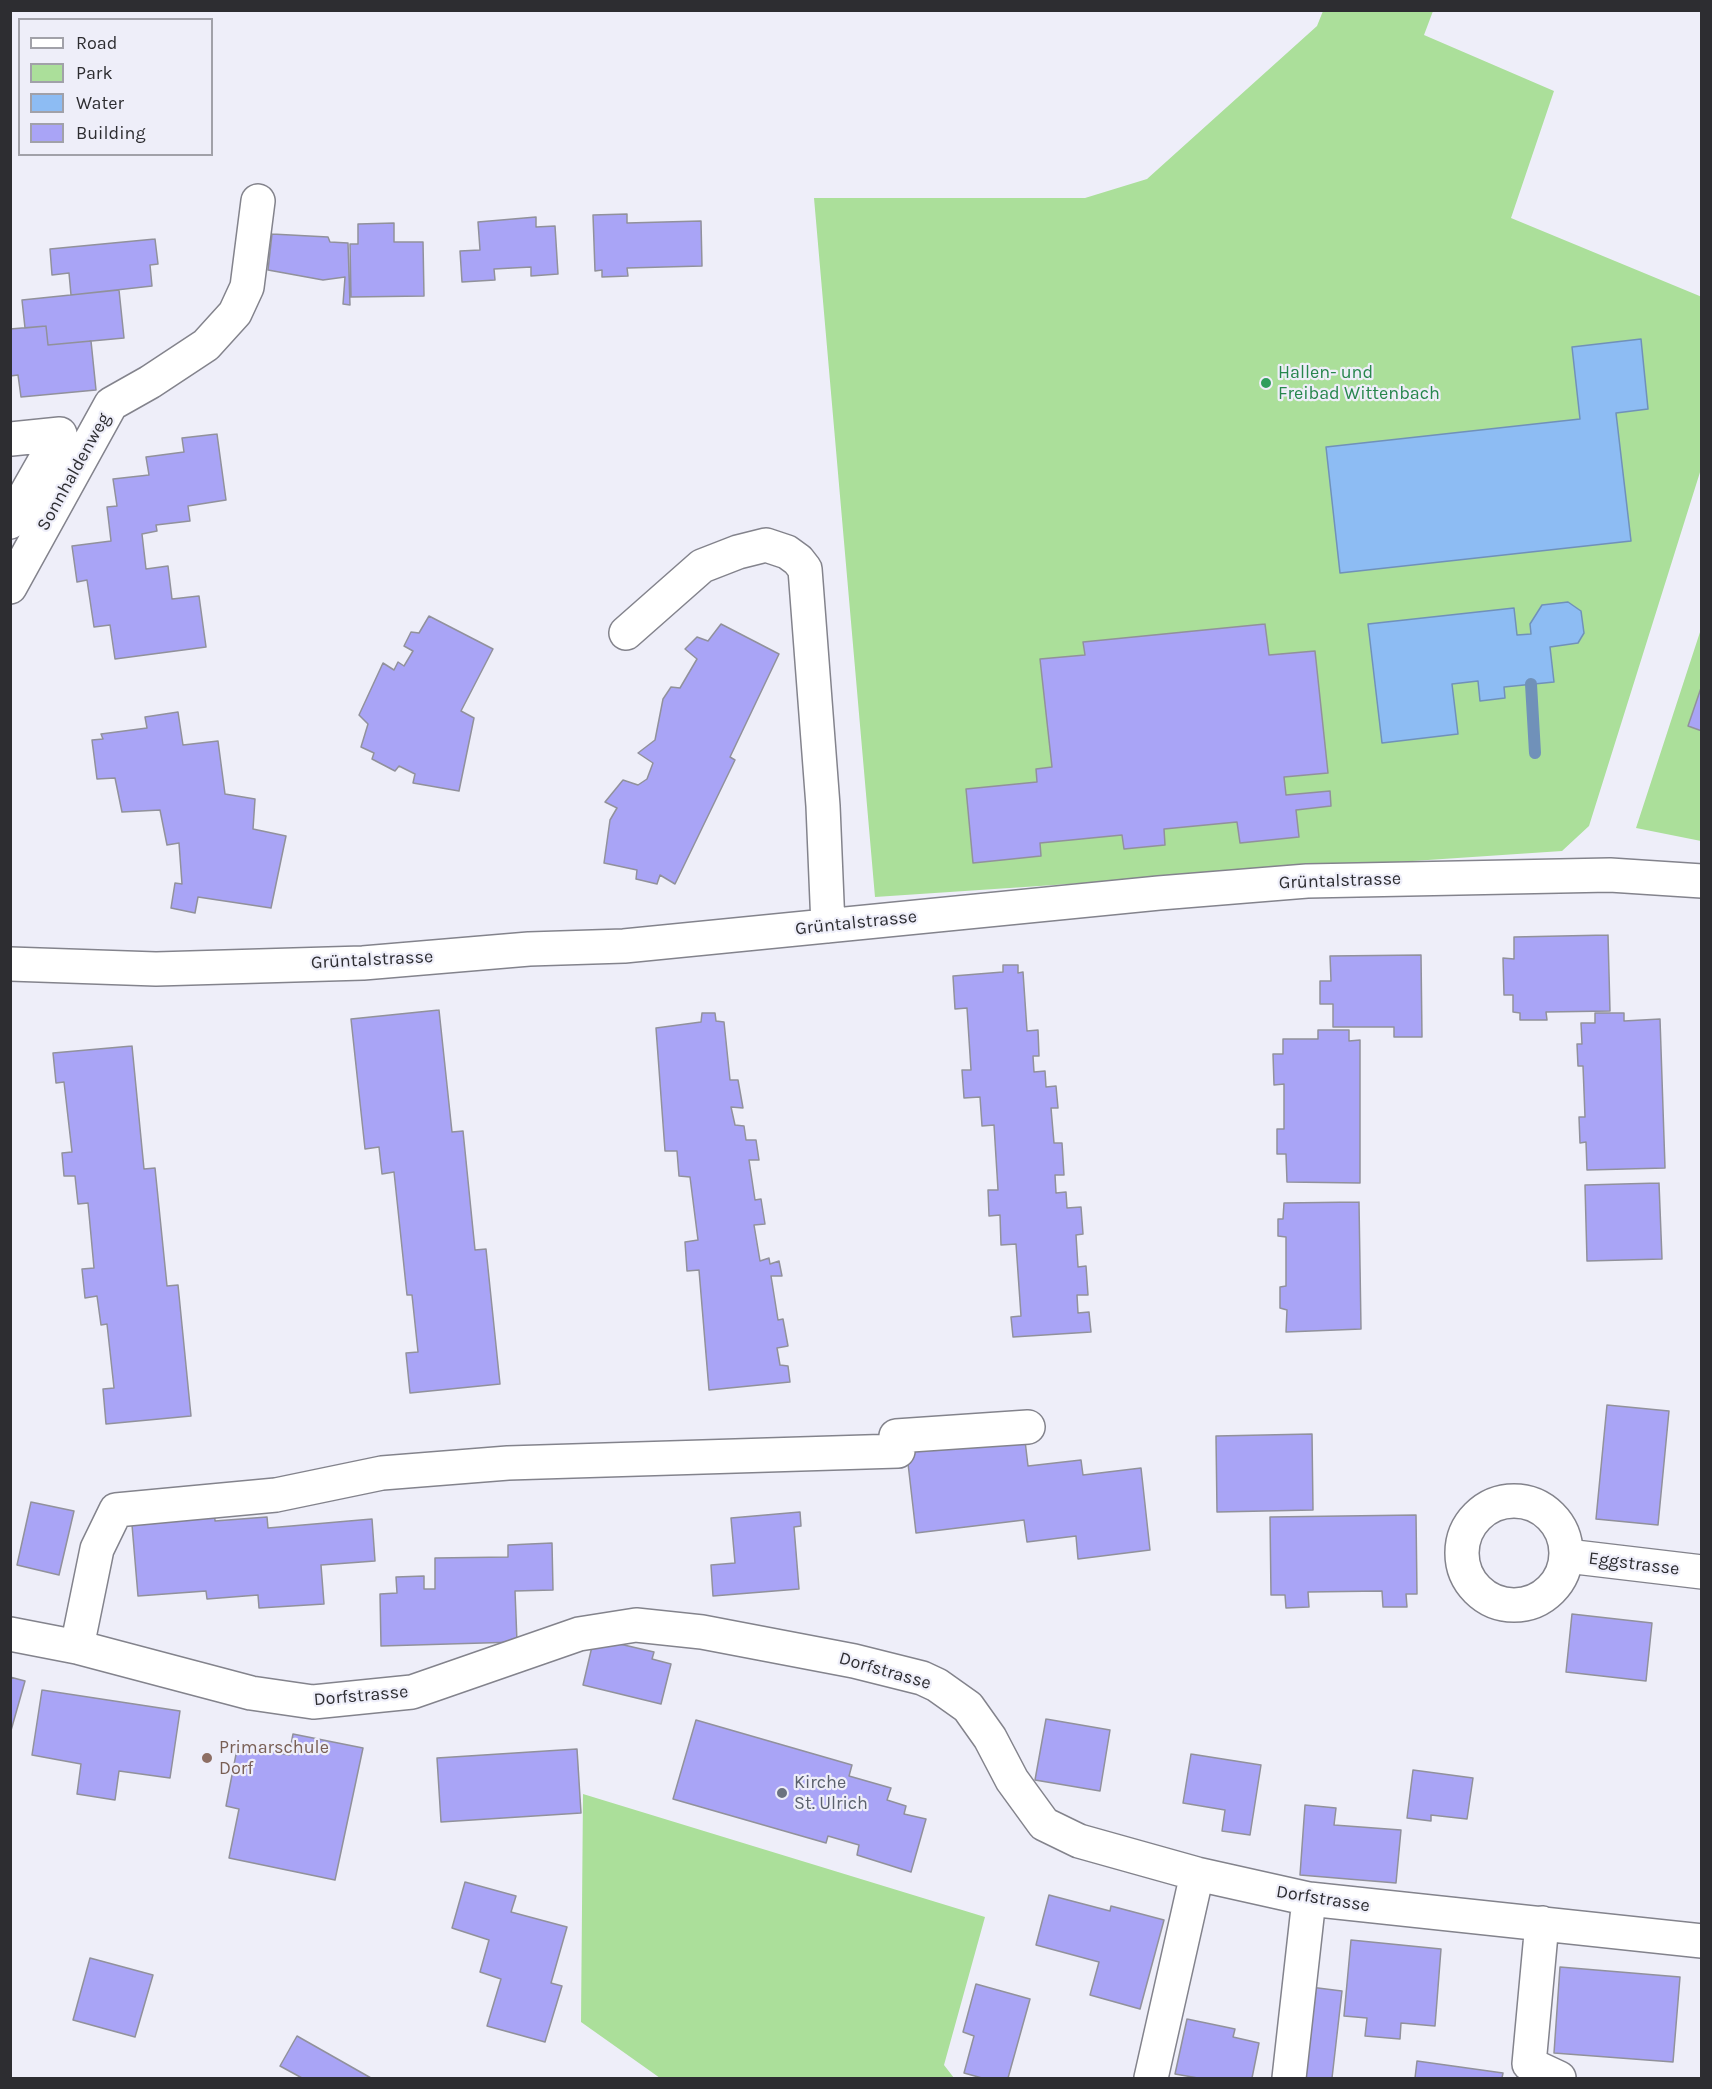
<!DOCTYPE html>
<html>
<head>
<meta charset="utf-8">
<style>
	body { margin:0 }
	#map { position:relative; width:1712px; height:2089px; overflow:hidden; background:#eeeef9; font-family:Karla,sans-serif }
	canvas { display:block }
	.frame { position:absolute; inset:0; border:12px solid #2d2d31; pointer-events:none }
	.legend { position:absolute; left:18px; top:18px; width:195px; height:138px; box-sizing:border-box; background:#eeeef9; border:2px solid #a1a1a9; margin:0; padding:8px 10px; list-style:none; font-size:18px; color:#2d2d31 }
	.legend li { display:flex; align-items:center; gap:12px; height:30px }
	.legend b { width:30px; border:2px solid #a1a1a9 }
</style>
</head>
<body>
<div id="map">
<canvas width="1712" height="2089"></canvas>
<div class="frame"></div>
<ul class="legend">
<li><b style="height:8px;background:#fff"></b>Road</li>
<li><b style="height:16px;background:#abdf9a"></b>Park</li>
<li><b style="height:16px;background:#8dbcf3"></b>Water</li>
<li><b style="height:16px;background:#a9a4f6"></b>Building</li>
</ul>
</div>
<script>
const g = document.querySelector('canvas').getContext('2d');
g.lineJoin = 'round';
function fillPath(path, color) { g.fillStyle = color; g.fill(path, 'evenodd'); }
const poly = rows => new Path2D(rows.map(r => 'M' + r).join(''));
function trace(path, color, width, dash) { g.strokeStyle = color; g.lineWidth = width; g.lineCap = dash ? 'butt' : 'round'; g.setLineDash(dash || []); g.stroke(path); }
function write(font, color, halo, rows, align = 'center') {
  g.font = font + ' Karla,sans-serif'; g.lineWidth = 4.5; g.setLineDash([]); g.textBaseline = 'middle'; g.strokeStyle = halo; g.fillStyle = color; for (const [text, x, y, turn = 0] of rows) {
    g.save(); g.translate(x, y); g.rotate((+turn || 0) * Math.PI / 180); g.textAlign = isNaN(turn) ? turn : align; if (halo) g.strokeText(text, 0, 0); g.fillText(text, 0, 0); g.restore();
  }
}
fillPath(poly([
	[1323,11,1433,11,1424,35,1554,91,1511,218,1702,297,1701,469,1589,826,1562,851,875,897,814,198,1085,198,1147,179,1317,26],
	[1701,629,1701,841,1636,828],
	[583,1794,985,1917,944,2065,954,2078,660,2078,581,2022]
]), '#abdf9a');
const water = poly([
	[1641,339,1648,409,1616,413,1631,541,1340,573,1326,447,1580,419,1572,347,1641,339],
	[1568,602,1581,611,1584,633,1578,643,1550,647,1554,682,1504,687,1505,698,1480,701,1478,681,1452,684,1458,734,1382,743,1368,624,1514,608,1517,635,1531,634,1530,624,1542,605,1568,602]
]);
fillPath(water, '#8dbcf3');
trace(water, '#7091b9', 1.5);
trace(poly([
	[1531,684,1535,753]
]), '#7091b9', 12);
const building = poly([
	[627,214,627,223,701,221,702,266,627,268,628,276,602,277,602,270,595,271,593,215,627,214],
	[536,217,536,227,555,226,558,274,531,276,531,267,494,269,495,280,462,282,460,251,480,250,478,222,536,217],
	[394,223,394,242,423,242,424,296,351,297,350,244,358,244,358,224,394,223],
	[272,234,328,237,330,242,348,243,350,305,343,304,345,277,323,280,268,270,272,234],
	[155,239,158,264,150,265,152,286,71,295,69,273,52,275,50,249,155,239],
	[119,290,124,338,48,345,46,326,25,328,22,300,119,290],
	[46,326,48,345,91,341,96,390,21,397,18,375,10,376,10,329,46,326],
	[217,434,226,500,188,506,190,521,156,525,157,531,142,534,146,569,168,566,172,599,199,596,206,647,115,659,110,625,94,627,87,580,77,582,72,546,111,541,107,507,117,506,113,479,149,475,146,457,184,452,182,438,217,434],
	[429,616,493,649,461,711,474,718,459,791,413,783,415,774,399,766,395,771,372,759,374,753,361,747,368,724,359,715,383,663,394,670,398,662,404,666,413,651,404,646,411,632,419,633,429,616],
	[721,624,779,654,730,757,735,760,675,884,660,875,657,884,636,879,637,870,604,863,610,820,617,808,605,802,623,780,638,785,647,779,653,763,638,753,655,740,663,699,671,687,680,688,697,659,685,649,697,637,708,641,721,624],
	[1265,624,1269,655,1315,651,1328,773,1284,777,1286,795,1330,791,1331,806,1296,810,1299,837,1240,843,1237,822,1164,829,1165,845,1124,849,1122,835,1040,843,1041,856,973,863,966,789,1037,782,1036,769,1052,767,1040,659,1085,655,1083,642,1265,624],
	[1702,685,1702,731,1688,726,1702,685],
	[178,712,183,745,218,741,225,794,255,799,253,829,286,836,271,908,198,897,195,913,171,908,175,883,182,884,179,843,167,845,160,810,122,812,115,778,97,779,92,740,103,739,101,734,147,728,145,717,178,712],
	[1608,935,1610,1011,1546,1012,1547,1020,1520,1020,1520,1013,1513,1012,1513,995,1504,995,1503,958,1514,959,1514,937,1608,935],
	[1421,955,1422,1037,1394,1037,1394,1027,1333,1027,1333,1004,1320,1004,1320,981,1331,981,1330,956,1421,955],
	[1003,965,1018,965,1018,973,1023,972,1027,1031,1038,1030,1039,1056,1033,1056,1034,1072,1045,1071,1046,1087,1056,1086,1058,1108,1051,1108,1054,1143,1062,1143,1064,1175,1055,1175,1056,1193,1066,1192,1067,1208,1081,1207,1083,1234,1076,1235,1078,1267,1086,1266,1088,1295,1077,1295,1078,1313,1089,1312,1091,1332,1013,1337,1011,1317,1021,1316,1016,1244,1001,1245,1000,1215,989,1216,988,1190,998,1190,994,1125,982,1126,980,1097,964,1098,962,1070,971,1070,967,1008,955,1009,953,976,1003,972,1003,965],
	[439,1010,452,1132,463,1131,475,1250,486,1249,500,1384,410,1393,406,1353,418,1352,412,1295,407,1295,394,1172,382,1174,379,1147,365,1149,351,1019,439,1010],
	[702,1013,715,1013,716,1021,724,1022,730,1080,738,1080,743,1108,731,1107,735,1125,744,1126,746,1140,756,1140,759,1160,749,1160,755,1200,761,1199,765,1224,754,1225,760,1261,769,1258,770,1264,779,1261,782,1276,771,1276,778,1320,783,1319,788,1346,777,1348,780,1365,788,1366,790,1382,709,1390,699,1270,687,1271,685,1242,698,1240,690,1177,679,1176,677,1151,665,1151,656,1028,701,1022,702,1013],
	[1595,1013,1624,1013,1624,1021,1660,1019,1665,1168,1587,1170,1586,1142,1580,1143,1579,1117,1585,1117,1583,1066,1578,1066,1577,1044,1582,1044,1581,1023,1595,1023,1595,1013],
	[1318,1030,1349,1030,1349,1041,1360,1040,1360,1183,1287,1182,1286,1154,1277,1154,1277,1129,1284,1129,1284,1084,1274,1085,1273,1054,1283,1054,1283,1039,1318,1039,1318,1030],
	[132,1046,144,1169,155,1168,167,1286,178,1285,191,1416,106,1424,103,1389,114,1388,107,1324,101,1325,97,1296,85,1298,82,1269,94,1268,88,1203,78,1204,75,1176,64,1176,62,1153,72,1152,64,1082,56,1083,53,1053,132,1046],
	[1659,1183,1662,1259,1587,1261,1585,1185,1659,1183],
	[1359,1202,1361,1329,1286,1332,1287,1310,1280,1308,1280,1287,1286,1286,1286,1237,1278,1236,1278,1219,1283,1219,1284,1203,1359,1202],
	[1607,1405,1669,1411,1658,1525,1596,1519,1607,1405],
	[1024,1432,1028,1466,1081,1460,1083,1475,1141,1468,1150,1550,1078,1559,1076,1536,1027,1542,1024,1520,916,1533,906,1446,1024,1432],
	[1312,1434,1313,1510,1217,1512,1216,1436,1312,1434],
	[31,1502,74,1511,59,1575,17,1565,31,1502],
	[214,1506,215,1521,267,1517,268,1528,372,1519,375,1561,321,1565,324,1604,259,1608,258,1595,207,1599,206,1591,138,1596,131,1513,214,1506],
	[800,1512,801,1526,794,1527,799,1589,713,1596,711,1565,735,1563,731,1518,800,1512],
	[1416,1515,1417,1594,1406,1594,1407,1607,1383,1607,1382,1591,1308,1592,1309,1607,1286,1608,1285,1595,1271,1595,1270,1517,1416,1515],
	[552,1543,553,1590,515,1591,517,1642,381,1646,380,1594,397,1593,396,1577,424,1576,424,1589,435,1589,435,1558,508,1557,508,1545,552,1543],
	[1572,1614,1652,1623,1646,1681,1566,1672,1572,1614],
	[594,1638,654,1652,652,1659,671,1664,661,1704,583,1685,594,1638],
	[10,1677,25,1681,10,1734,10,1677],
	[42,1690,180,1711,170,1778,119,1771,115,1800,77,1794,81,1764,32,1755,42,1690],
	[1046,1719,1110,1730,1100,1791,1035,1780,1046,1719],
	[696,1720,852,1765,849,1776,891,1788,887,1800,906,1806,904,1814,926,1819,911,1872,857,1855,859,1845,828,1836,826,1843,673,1799,696,1720],
	[293,1734,363,1748,335,1880,229,1858,239,1809,226,1806,238,1744,289,1755,293,1734],
	[577,1749,581,1813,441,1822,437,1758,577,1749],
	[1191,1754,1261,1765,1250,1835,1222,1831,1225,1810,1183,1803,1191,1754],
	[1413,1770,1473,1778,1467,1819,1431,1815,1431,1821,1407,1818,1413,1770],
	[1305,1805,1336,1808,1334,1825,1401,1830,1396,1883,1300,1875,1305,1805],
	[465,1882,516,1896,511,1912,567,1927,551,1983,562,1986,545,2042,487,2026,501,1979,480,1972,489,1940,452,1928,465,1882],
	[1049,1895,1110,1911,1111,1906,1164,1920,1140,2009,1090,1995,1099,1962,1036,1945,1049,1895],
	[1351,1940,1441,1949,1435,2026,1401,2023,1400,2039,1365,2036,1367,2018,1344,2016,1351,1940],
	[90,1958,153,1975,135,2037,73,2020,90,1958],
	[1560,1967,1680,1977,1673,2062,1554,2053,1560,1967],
	[976,1984,1030,1999,1008,2078,982,2078,964,2073,974,2036,963,2032,976,1984],
	[1310,1987,1342,1991,1332,2078,1300,2078,1310,1987],
	[1187,2019,1235,2029,1233,2037,1259,2043,1252,2078,1198,2078,1175,2074,1187,2019],
	[297,2036,371,2078,302,2078,280,2066,297,2036],
	[1417,2061,1503,2073,1502,2078,1415,2078,1417,2061]
]);
fillPath(building, '#a9a4f6');
trace(building, '#91919b', 1.5);
const minor = poly([
	[10,522,60,434,11,439],
	[10,587,111,404,150,382,206,345,235,313,247,287,258,201],
	[626,633,702,566,738,552,766,545,787,552,798,560,805,569,823,806,828,926],
	[10,964,156,969,363,963,529,949,624,946,1159,893,1307,881,1610,875,1702,881],
	'1462 1553a52 52 0 1 1 104 0a52 52 0 1 1-104 0Z',
	[1567,1556,1702,1572],
	[10,1634,77,1647,251,1693,313,1702,412,1692,579,1634,636,1625,702,1632,854,1661,922,1678,937,1685,968,1707,990,1738,1012,1780,1044,1824,1079,1841,1197,1874,1309,1899,1702,1941],
	[77,1647,97,1549,116,1510,276,1495,382,1473,508,1463,898,1451,896,1436,1028,1427],
	[1542,1923,1529,2064,1559,2078],
	[1151,2078,1197,1874],
	[1289,2078,1309,1899]
]);
trace(minor, '#83838c', 36);
trace(minor, '#fff', 33);
for (const [x, y, r, color] of [
	[1266,383,6,"#2e9e5b"],
	[207,1758,6,"#8d6e63"],
	[782,1793,6,"#6b7280"]
]) { const dot = new Path2D(); dot.arc(x, y, r, 0, 2 * Math.PI); g.fillStyle = color; g.fill(dot); trace(dot, '#eeeef9', 2); }
write('18px', '#27864d', '#eeeef9', [
	["Hallen- und",1278,373],
	["Freibad Wittenbach",1278,394]
], 'left');
write('18px', '#2d2d31', '#eeeef9', [
	["Sonnhaldenweg",74,472,-61],
	["Grüntalstrasse",1340,881,-2],
	["Grüntalstrasse",856,923,-6],
	["Grüntalstrasse",372,960,-3],
	["Eggstrasse",1634,1564,7],
	["Dorfstrasse",885,1671,16],
	["Dorfstrasse",361,1696,-5],
	["Dorfstrasse",1323,1899,9]
]);
write('18px', '#785e54', '#eeeef9', [
	["Primarschule",219,1748],
	["Dorf",219,1769]
], 'left');
write('18px', '#5b616d', '#eeeef9', [
	["Kirche",794,1783],
	["St. Ulrich",794,1804]
], 'left');
</script>
</body>
</html>
